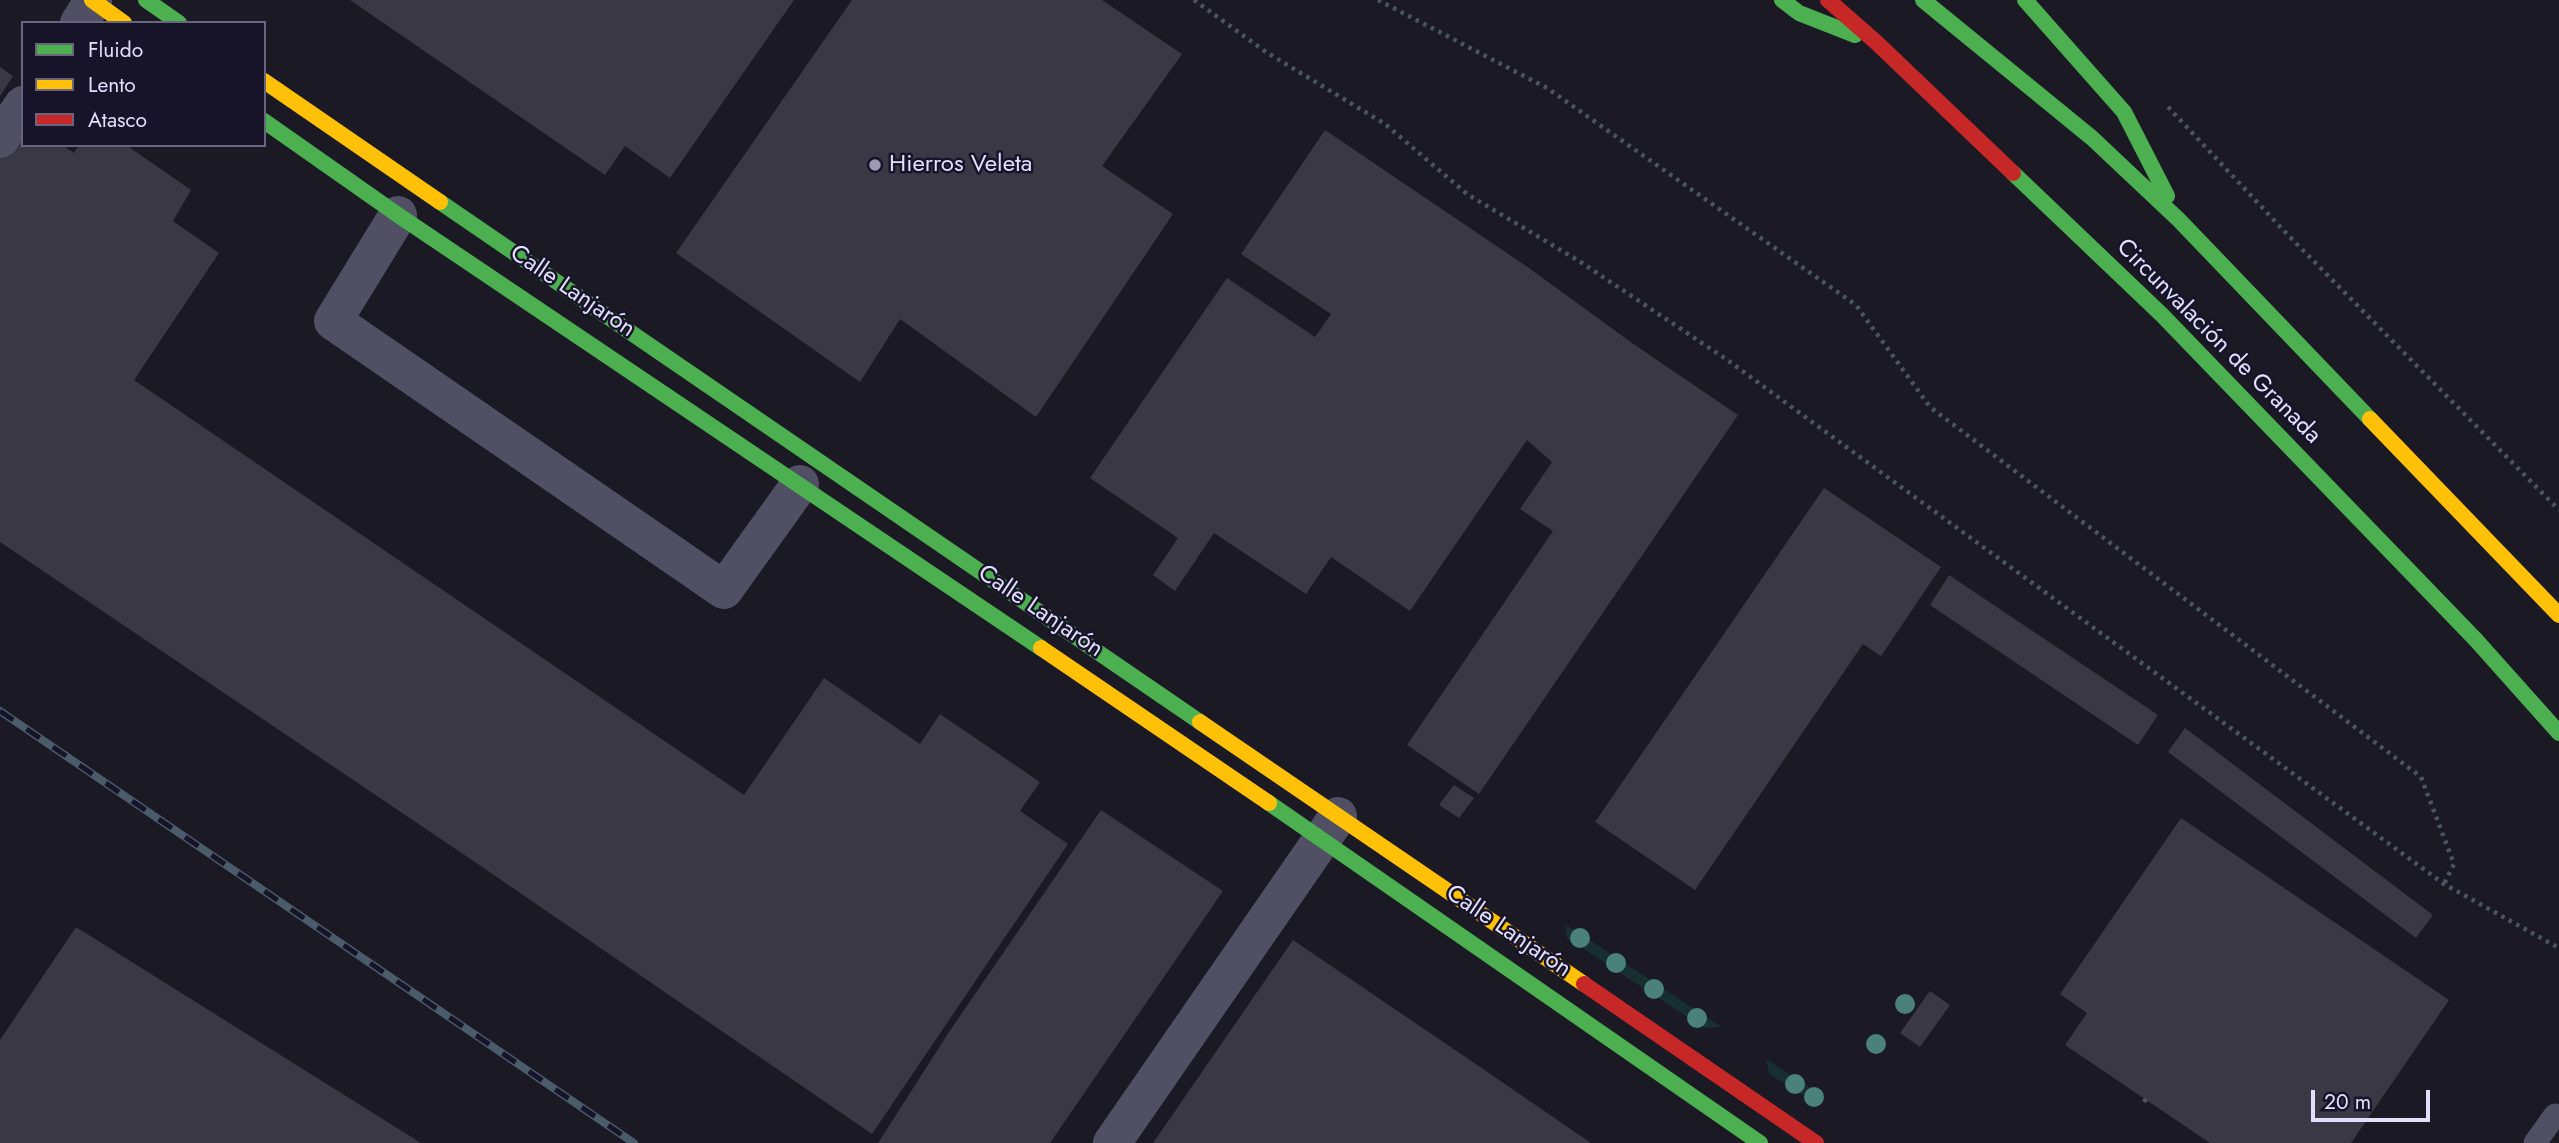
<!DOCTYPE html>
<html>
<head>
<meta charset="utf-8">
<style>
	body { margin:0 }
	#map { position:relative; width:2559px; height:1143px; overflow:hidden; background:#1a1924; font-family:Jost,sans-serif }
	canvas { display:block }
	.legend { position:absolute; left:21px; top:21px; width:245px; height:126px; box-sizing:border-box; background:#171429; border:2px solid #68657d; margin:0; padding:9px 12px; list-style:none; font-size:21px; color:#e2dffc }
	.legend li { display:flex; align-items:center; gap:14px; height:35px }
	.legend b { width:35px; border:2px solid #68657d }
	.scale { position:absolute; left:2311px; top:1090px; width:119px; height:32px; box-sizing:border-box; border:4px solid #e2dffc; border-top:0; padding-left:9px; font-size:21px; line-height:24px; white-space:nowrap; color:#e2dffc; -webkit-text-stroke:5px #171429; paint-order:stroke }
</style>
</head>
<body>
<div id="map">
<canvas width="2559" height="1143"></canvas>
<ul class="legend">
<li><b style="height:9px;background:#4caf50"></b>Fluido</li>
<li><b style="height:9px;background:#ffc107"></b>Lento</li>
<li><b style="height:9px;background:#c62828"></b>Atasco</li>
</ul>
<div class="scale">20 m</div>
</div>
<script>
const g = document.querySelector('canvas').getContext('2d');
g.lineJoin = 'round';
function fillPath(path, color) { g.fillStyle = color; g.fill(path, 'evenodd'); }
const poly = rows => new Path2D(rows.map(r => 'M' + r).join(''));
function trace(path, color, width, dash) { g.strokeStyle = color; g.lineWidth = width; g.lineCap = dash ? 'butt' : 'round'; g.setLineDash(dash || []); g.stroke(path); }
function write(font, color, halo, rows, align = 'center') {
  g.font = font + ' Jost,sans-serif'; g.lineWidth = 5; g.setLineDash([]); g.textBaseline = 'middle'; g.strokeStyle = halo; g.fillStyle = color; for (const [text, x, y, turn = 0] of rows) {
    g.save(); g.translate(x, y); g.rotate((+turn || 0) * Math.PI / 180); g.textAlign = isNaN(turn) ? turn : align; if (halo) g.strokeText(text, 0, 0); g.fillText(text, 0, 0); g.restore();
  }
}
fillPath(poly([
	[1565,924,1722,1027,1704,1028,1567,938],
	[1766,1059,1827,1099,1811,1100,1769,1074]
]), '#172f2f');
fillPath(poly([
	[350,0,794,0,670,178,625,146,605,175],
	[852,0,1102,0,1182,54,1102,166,1173,214,1036,417,900,319,860,382,676,253],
	[0,67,13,76,0,96],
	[23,123,23,145,62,145,74,153,79,145,126,145,191,190,173,221,219,253,134,380,744,795,824,678,920,744,940,714,1040,782,1020,811,1068,844,872,1134,469,858,0,542,0,156],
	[1325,130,1529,268,1632,343,1738,415,1479,794,1407,745,1553,531,1520,509,1552,462,1527,440,1410,611,1331,557,1306,594,1214,533,1175,591,1153,575,1178,538,1090,478,1227,278,1315,337,1331,314,1241,254],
	[1824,488,1941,567,1881,656,1863,644,1695,890,1595,822],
	[1949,575,2158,715,2138,745,1930,605],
	[2185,728,2433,915,2416,938,2168,752],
	[1454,785,1474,798,1459,818,1439,805],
	[1101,810,1223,891,1050,1143,878,1143,949,1032],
	[2181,818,2449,1000,2351,1143,2210,1143,2065,1045,2087,1013,2060,994],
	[76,927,421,1143,0,1143,0,1040],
	[1293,940,1486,1071,1591,1143,1153,1143],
	[1930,991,1950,1005,1920,1047,1900,1033]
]), '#3a3845');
trace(poly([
	[1194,0,1266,52,1385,124,1467,194,1579,261,1726,359,2444,884,2559,948],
	[1378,0,1547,88,1856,305,1930,407,2421,777,2454,864,2444,884],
	[2168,107,2286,233,2559,510],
	[2144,1102,2146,1099]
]), '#4a5561', 4.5, [3.5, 5]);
trace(poly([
	[2535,1143,2555,1115]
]), '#504f64', 23);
trace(poly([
	[79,23,93,1],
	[0,139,23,105],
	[398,215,333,321,724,590,800,484],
	[1112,1143,1338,816]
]), '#504f64', 38);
trace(poly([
	[146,0,179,23],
	[1782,0,1799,13,1855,35],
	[1923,0,2092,138,2179,220,2370,419],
	[2025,0,2124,112,2167,196],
	[264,121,398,215,1041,648],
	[2013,173,2162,315,2476,640,2559,733],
	[440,202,1200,722],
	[1269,803,1760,1143]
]), '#4caf50', 16);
trace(poly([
	[92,0,124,23],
	[264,81,440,202],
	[2370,419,2559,615],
	[1041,648,1269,803],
	[1200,722,1584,984]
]), '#ffc107', 16);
trace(poly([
	[1828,0,1877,43,2013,173],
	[1584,984,1816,1143]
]), '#c62828', 16);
const rail = poly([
	[0,711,634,1143]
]);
trace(rail, '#4a5b6a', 8);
trace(rail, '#171429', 5, [16]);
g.fillStyle = '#4a8178';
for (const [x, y] of [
	[1580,938],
	[1616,963],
	[1654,989],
	[1905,1004],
	[1697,1018],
	[1876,1044],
	[1795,1084],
	[1814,1097]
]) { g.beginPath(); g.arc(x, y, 10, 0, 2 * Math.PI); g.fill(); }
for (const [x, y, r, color] of [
	[875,165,7,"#9c9ab0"]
]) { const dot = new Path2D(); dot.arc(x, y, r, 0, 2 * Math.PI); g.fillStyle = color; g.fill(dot); trace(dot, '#171429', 2.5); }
write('24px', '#e2dffc', '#171429', [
	["Hierros Veleta",889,165]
], 'left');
write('24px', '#e2dffc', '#171429', [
	["Calle Lanjarón",572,292,34],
	["Circunvalación de Granada",2218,342,45],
	["Calle Lanjarón",1040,612,34],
	["Calle Lanjarón",1508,932,34]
]);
</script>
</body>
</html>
